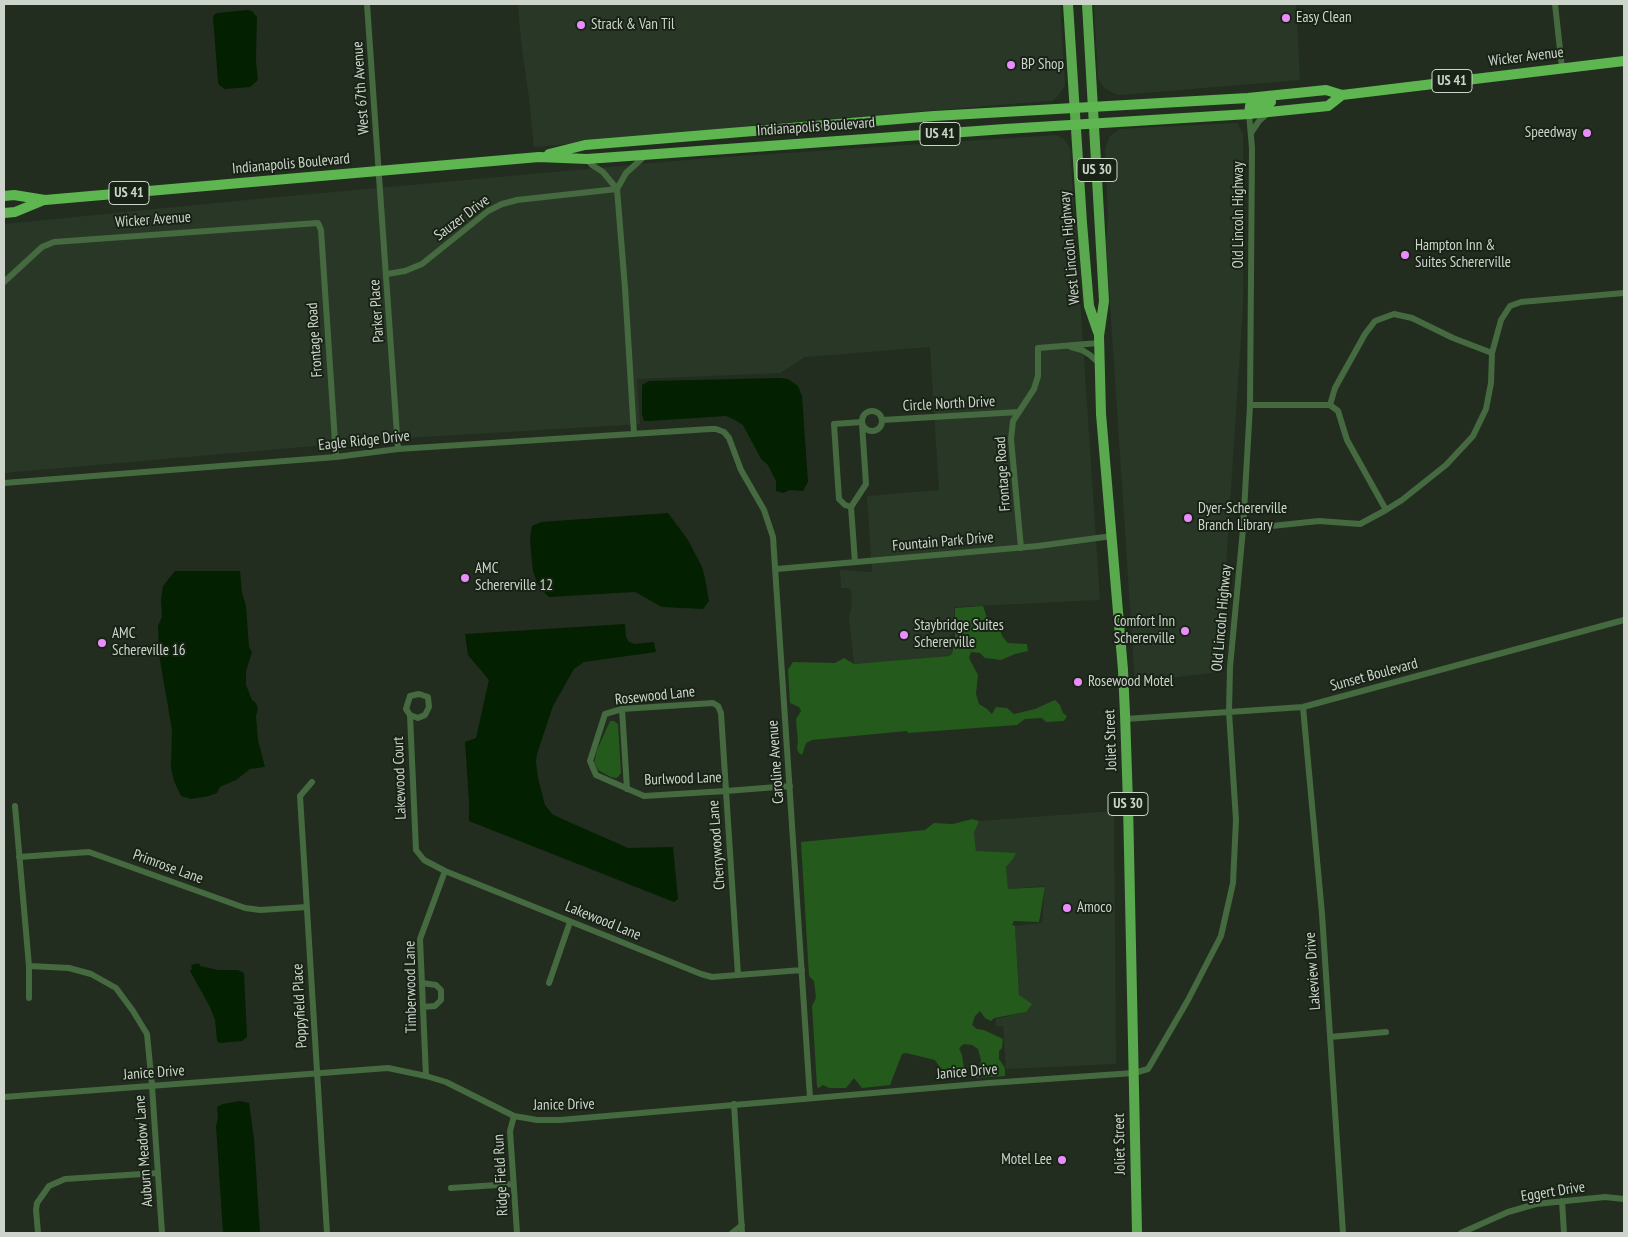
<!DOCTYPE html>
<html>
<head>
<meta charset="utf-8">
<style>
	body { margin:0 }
	#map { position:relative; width:1628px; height:1237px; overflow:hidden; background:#222d20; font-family:"PT Sans Narrow",sans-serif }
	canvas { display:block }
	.frame { position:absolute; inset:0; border:5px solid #cdd4cc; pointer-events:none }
</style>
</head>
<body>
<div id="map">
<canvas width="1628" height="1237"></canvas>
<div class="frame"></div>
</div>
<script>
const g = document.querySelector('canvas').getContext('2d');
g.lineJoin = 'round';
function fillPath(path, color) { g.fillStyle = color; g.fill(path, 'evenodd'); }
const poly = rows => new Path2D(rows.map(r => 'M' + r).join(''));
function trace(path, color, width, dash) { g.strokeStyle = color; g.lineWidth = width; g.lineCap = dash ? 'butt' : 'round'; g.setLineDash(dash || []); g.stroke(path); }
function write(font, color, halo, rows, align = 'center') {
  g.font = font + ' "PT Sans Narrow",sans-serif'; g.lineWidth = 4; g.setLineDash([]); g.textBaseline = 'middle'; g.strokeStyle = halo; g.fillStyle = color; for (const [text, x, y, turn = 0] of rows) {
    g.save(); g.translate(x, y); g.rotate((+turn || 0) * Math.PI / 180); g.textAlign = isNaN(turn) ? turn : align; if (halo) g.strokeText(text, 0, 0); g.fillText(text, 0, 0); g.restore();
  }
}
fillPath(poly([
	[518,4,1060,4,1065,85,1058,96,1052,101,1047,101,755,125,695,133,534,147,529,98,521,41],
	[1094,4,1296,4,1300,80,1118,95,1104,88,1098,78],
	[1237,123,1243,134,1243,305,1219,672,1135,682,1106,243,1108,214,1105,148,1110,136,1119,129],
	[1056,135,1064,139,1070,149,1100,600,954,607,955,627,953,634,950,634,952,654,949,656,854,664,849,617,852,605,851,591,849,588,841,588,840,570,872,572,867,496,939,490,930,347,805,357,780,373,637,379,640,424,406,438,4,473,4,224,246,200,697,159],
	[1114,811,1116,1064,1006,1069,1003,1026,996,1026,996,1019,1026,1012,1019,995,1015,926,1042,923,1045,886,1008,889,1006,867,1013,859,976,851,974,833,979,821]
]), '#293826');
fillPath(poly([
	[983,606,988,621,999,626,1002,636,1008,643,1027,644,1028,651,1015,654,1001,660,985,658,980,653,971,652,969,658,978,675,976,694,979,704,987,709,992,714,996,707,1007,708,1014,714,1035,709,1055,700,1060,705,1063,713,1067,716,1064,721,1046,722,1042,718,1025,719,1017,725,908,733,907,731,812,740,806,743,802,755,799,753,797,749,798,742,796,719,801,711,799,707,790,703,788,670,793,662,835,663,844,658,854,664,949,656,952,654,955,637,955,608],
	[610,721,614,721,618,724,621,773,618,777,616,778,611,777,598,770,594,763,597,750],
	[972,819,979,821,974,833,976,851,1016,853,1013,859,1006,867,1008,889,1045,887,1039,922,1014,921,1012,925,1015,926,1019,995,1032,1004,1026,1012,994,1018,991,1021,985,1018,980,1011,975,1016,972,1025,977,1029,984,1030,1003,1039,1002,1048,999,1051,999,1059,1005,1068,1005,1076,972,1078,970,1073,980,1068,981,1060,978,1049,972,1045,964,1044,959,1048,962,1055,964,1068,959,1071,949,1072,940,1068,935,1060,906,1053,902,1054,890,1085,862,1088,854,1078,846,1088,829,1088,823,1085,819,1088,817,1087,812,1006,816,998,814,981,809,976,801,842,925,830,934,823,953,824]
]), '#245a1b');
fillPath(poly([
	[248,10,252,11,257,17,256,62,258,80,250,87,225,89,219,85,218,81,213,17,214,15,217,13],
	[780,378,788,379,798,386,802,396,808,482,803,491,790,490,783,493,776,491,776,481,768,465,761,459,743,425,733,419,726,416,649,421,644,421,642,414,642,385,649,381],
	[668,513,688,540,702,567,705,578,709,601,703,609,662,607,635,592,549,597,543,591,537,582,533,571,531,551,530,538,532,526,541,522],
	[175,571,240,571,242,593,246,606,249,647,252,652,246,671,246,685,252,700,256,703,258,709,256,716,258,740,265,767,250,769,236,780,220,787,217,793,209,796,191,799,181,796,174,781,171,768,172,730,159,654,158,626,162,617,161,600,163,586],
	[625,624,626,637,629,642,635,644,654,642,656,652,584,662,574,669,553,706,537,754,536,762,538,778,545,805,552,814,560,818,628,848,673,847,678,899,674,902,469,821,469,801,465,742,476,738,489,680,468,655,465,634],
	[199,963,200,966,218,970,238,970,244,973,247,1037,242,1041,220,1043,217,1041,215,1020,210,1007,190,971,192,969,191,965],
	[240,1101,249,1103,254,1138,260,1233,223,1233,216,1126,218,1118,217,1107,223,1104]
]), '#032000');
trace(poly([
	[367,4,398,449],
	[1555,4,1562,68],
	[1251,133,1259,121,1269,112],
	[587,159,592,165,603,172,617,189,625,288,634,434],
	[617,189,626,173,645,156],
	[387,274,405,271,422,264,488,211,502,204,517,200,617,189],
	[4,282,42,247,54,242,318,223,321,230,336,457],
	[1071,347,1082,350,1090,355,1100,364],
	[1492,353,1501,320,1510,306,1521,302,1624,293],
	[1250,405,1330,405],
	'862 421a10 10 0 1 1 20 0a10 10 0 1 1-20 0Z',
	[882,420,1019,412],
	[4,483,336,457,398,449,710,429,716,429,724,432,729,438,741,470,764,510,773,537,810,1098],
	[851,507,866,484,862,424],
	[1243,529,1319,521,1360,524,1386,510,1402,500,1446,465,1473,436,1486,409,1491,383,1492,353,1453,338,1412,318,1394,314,1375,321,1365,334,1335,388,1330,405,1338,411,1347,440,1386,510],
	[1021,548,1011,439,1013,421,1034,389,1038,376,1038,348,1099,343],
	[855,562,851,507,845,505,839,499,834,424,862,422],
	[777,569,1038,546,1112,536],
	[1303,707,1322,914,1343,1233],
	[622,709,627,789],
	[410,715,418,718,425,715,429,707,428,697,419,694,410,696,406,709,410,715,416,850,424,860,445,871,701,974,712,977,802,970],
	[1125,719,1303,707,1624,620],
	[312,782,300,796,327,1233],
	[15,806,29,966,29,998],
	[19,857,89,852,245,908,260,910,307,907],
	[29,966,69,968,91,974,116,988,133,1011,147,1034,152,1086,162,1233],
	[738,975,726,791,721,713,718,706,713,703,622,709,605,714,590,761,596,775,644,796,726,791,790,786],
	[422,983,436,985,441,990,441,1000,435,1006,423,1007],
	[549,983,570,922],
	[1330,1037,1386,1032],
	[426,1076,420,939,445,871],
	[4,1097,388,1068,426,1076,446,1082,514,1116,537,1120,560,1120,989,1083,1134,1073,1148,1069,1188,1000,1221,936,1233,883,1236,820,1229,712,1230,667,1243,529,1250,405,1252,148,1249,114],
	[734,1104,742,1233],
	[514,1116,510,1131,517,1233],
	[451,1188,513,1184],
	[1562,1201,1564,1233],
	[38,1233,36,1210,37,1203,49,1186,65,1179,158,1173],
	[732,1233,742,1225],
	[1461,1233,1508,1212,1536,1204,1605,1197,1624,1199]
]), '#456a3f', 6);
trace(poly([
	[1068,4,1082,223,1089,306,1098,332],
	[1087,4,1104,301,1099,336,1101,414,1123,670,1125,714,1128,803,1137,1233]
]), '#5ba94e', 10);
trace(poly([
	[1249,114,1250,106,1271,102],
	[549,154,585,145,934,116,1248,98,1326,90,1342,95,1624,61],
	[4,196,14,195,45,200,539,157,587,159,1005,129,1249,114,1328,106,1342,95],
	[4,213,15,212,44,200]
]), '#5eb650', 10);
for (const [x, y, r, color] of [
	[1286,18,5,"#ea8dfc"],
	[581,25,5,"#ea8dfc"],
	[1011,65,5,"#ea8dfc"],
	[1587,133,5,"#ea8dfc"],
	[1405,255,5,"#ea8dfc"],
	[1188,518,5,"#ea8dfc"],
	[465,578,5,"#ea8dfc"],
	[1185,631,5,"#ea8dfc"],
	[904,635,5,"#ea8dfc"],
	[102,643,5,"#ea8dfc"],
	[1078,682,5,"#ea8dfc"],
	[1067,908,5,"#ea8dfc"],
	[1062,1160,5,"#ea8dfc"]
]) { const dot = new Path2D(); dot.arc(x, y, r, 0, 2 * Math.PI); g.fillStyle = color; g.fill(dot); trace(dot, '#182316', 2); }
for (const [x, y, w] of [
	[1452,81,40],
	[940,134,40],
	[1097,170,40],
	[129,193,40],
	[1128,804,40]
]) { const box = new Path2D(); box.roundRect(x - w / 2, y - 11.5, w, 23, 4); g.fillStyle = '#182316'; g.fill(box); trace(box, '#cdd4cc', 1); }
write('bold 14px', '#cdd4cc', null, [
	["US 41",1452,81],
	["US 41",940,134],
	["US 30",1097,170],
	["US 41",129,193],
	["US 30",1128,804]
]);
write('15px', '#cdd4cc', '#182316', [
	["Easy Clean",1296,18],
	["Strack & Van Til",591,25],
	["BP Shop",1021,65],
	["Speedway",1577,133,"right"],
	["Hampton Inn &",1415,246],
	["Suites Schererville",1415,263],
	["Dyer-Schererville",1198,509],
	["Branch Library",1198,526],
	["AMC",475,569],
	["Schererville 12",475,586],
	["Comfort Inn",1175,622,"right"],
	["Schererville",1175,639,"right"],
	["Staybridge Suites",914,626],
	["Schererville",914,643],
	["AMC",112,634],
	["Schereville 16",112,651],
	["Rosewood Motel",1088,682],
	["Amoco",1077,908],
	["Motel Lee",1052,1160,"right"]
], 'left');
write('15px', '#cdd4cc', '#182316', [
	["Wicker Avenue",1526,57,-7],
	["West 67th Avenue",361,88,-94],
	["Indianapolis Boulevard",816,127,-4],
	["Indianapolis Boulevard",291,164,-5],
	["Old Lincoln Highway",1239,215,-90],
	["Sauzer Drive",462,218,-37],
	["Wicker Avenue",153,220,-4],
	["West Lincoln Highway",1070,248,-95],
	["Parker Place",377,311,-94],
	["Frontage Road",315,340,-94],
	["Circle North Drive",949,404,-3],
	["Eagle Ridge Drive",364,441,-6],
	["Frontage Road",1003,474,-94],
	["Fountain Park Drive",943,542,-5],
	["Old Lincoln Highway",1222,618,-85],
	["Sunset Boulevard",1374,675,-15],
	["Rosewood Lane",655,696,-6],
	["Joliet Street",1111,740,-92],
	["Caroline Avenue",776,762,-94],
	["Lakewood Court",400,778,-92],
	["Burlwood Lane",683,779,-2],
	["Cherrywood Lane",717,845,-94],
	["Primrose Lane",168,867,20],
	["Lakewood Lane",603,921,22],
	["Lakeview Drive",1313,971,-94],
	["Timberwood Lane",411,987,-91],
	["Poppyfield Place",300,1006,-93],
	["Janice Drive",967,1072,-5],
	["Janice Drive",154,1073,-4],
	["Janice Drive",564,1105,-1],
	["Joliet Street",1120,1144,-91],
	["Auburn Meadow Lane",144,1151,-94],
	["Ridge Field Run",501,1175,-93],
	["Eggert Drive",1553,1192,-9]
]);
</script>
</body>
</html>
